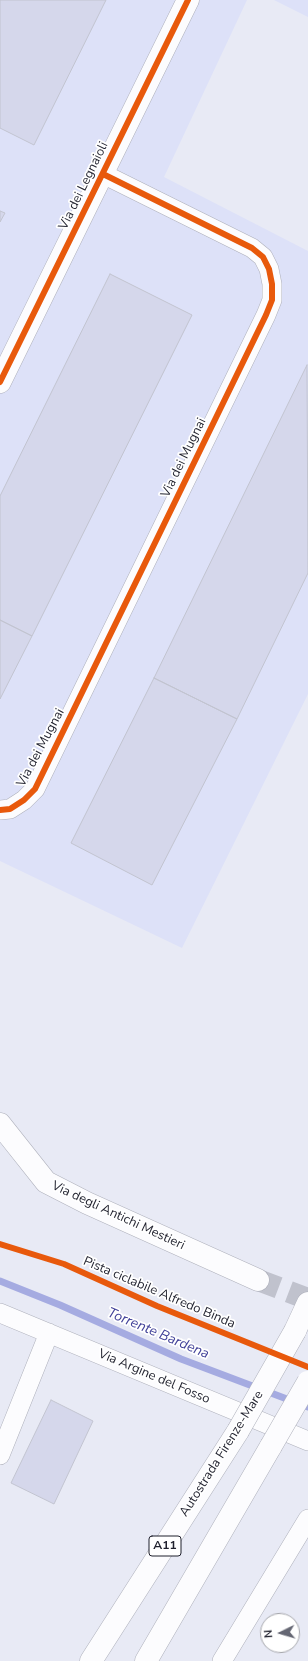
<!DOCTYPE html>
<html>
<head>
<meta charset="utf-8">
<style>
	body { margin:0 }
	#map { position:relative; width:308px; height:1661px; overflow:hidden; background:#e8eaf5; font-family:"Nunito Sans",sans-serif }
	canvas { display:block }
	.north { position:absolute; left:260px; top:1613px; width:40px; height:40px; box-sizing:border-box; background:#fff; border:1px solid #a5a6ab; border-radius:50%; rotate:265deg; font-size:11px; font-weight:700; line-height:16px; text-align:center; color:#1f202d }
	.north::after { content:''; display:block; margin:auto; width:14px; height:18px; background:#656773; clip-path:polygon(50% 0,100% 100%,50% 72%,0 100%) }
</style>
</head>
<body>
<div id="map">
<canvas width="308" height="1661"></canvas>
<div class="north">N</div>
</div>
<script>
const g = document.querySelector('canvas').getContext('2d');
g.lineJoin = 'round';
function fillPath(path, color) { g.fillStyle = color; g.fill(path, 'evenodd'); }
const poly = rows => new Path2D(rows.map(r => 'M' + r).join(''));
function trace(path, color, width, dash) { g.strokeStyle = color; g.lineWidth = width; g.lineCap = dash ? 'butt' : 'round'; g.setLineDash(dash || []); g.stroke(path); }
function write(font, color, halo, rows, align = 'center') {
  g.font = font + ' "Nunito Sans",sans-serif'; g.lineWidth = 3.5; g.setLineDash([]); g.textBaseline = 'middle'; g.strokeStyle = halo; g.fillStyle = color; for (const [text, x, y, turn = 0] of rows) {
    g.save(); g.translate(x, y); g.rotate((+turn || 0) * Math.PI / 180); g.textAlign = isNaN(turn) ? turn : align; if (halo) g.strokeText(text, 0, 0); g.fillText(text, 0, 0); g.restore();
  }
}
fillPath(poly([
	[0,0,247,0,164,177,308,251,308,694,182,948,0,861],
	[274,0,308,0,308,17]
]), '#dde1f8');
trace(poly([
	[0,1281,60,1305,181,1359,308,1407]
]), '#a5abe1', 7);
const building = poly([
	[0,0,106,0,34,145,0,128,0,0],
	[0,211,5,213,0,222,0,211],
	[110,274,192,315,32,636,0,620,0,496,110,274],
	[307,365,308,573,237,719,154,678,307,365],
	[0,620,32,636,0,699,0,620],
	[154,678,237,719,152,885,71,843,154,678],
	[51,1400,93,1421,54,1504,11,1483,51,1400]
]);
fillPath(building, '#d5d7eb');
trace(building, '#c2c4d0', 1);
trace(poly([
	[258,1280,308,1299]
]), '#c0c2cd', 22, [22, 11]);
const street = poly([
	[0,810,10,809,24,800,35,789,266,315,272,300,272,284,269,269,263,257,252,248,103,174],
	[0,1313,308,1441],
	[0,1455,49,1333],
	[222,1661,308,1519]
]);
const secondary = poly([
	[0,382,188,0],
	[0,1124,46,1182,87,1203,258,1280]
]);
const highway = poly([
	[295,1331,308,1303],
	[91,1661,238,1431],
	[146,1661,271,1446]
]);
trace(street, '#aeb0bb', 20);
trace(secondary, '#aeb0bb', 23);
trace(highway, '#aeb0bb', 23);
trace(street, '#fcfcfe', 19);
trace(secondary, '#fcfcfe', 22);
trace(highway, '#fcfcfe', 22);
const highwayBridge = poly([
	[238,1431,295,1331],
	[271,1446,308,1382]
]);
trace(highwayBridge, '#aeb0bb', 23, []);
trace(highwayBridge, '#fcfcfe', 22);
trace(poly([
	[0,382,188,0],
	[0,810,10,809,24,800,35,789,266,315,272,300,272,284,269,269,263,257,252,248,103,174],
	[0,1244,64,1264,157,1306,308,1367]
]), '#e8590c', 6);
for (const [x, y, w] of [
	[165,1546,32]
]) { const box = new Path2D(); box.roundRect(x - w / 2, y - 10, w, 20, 3); g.fillStyle = '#fff'; g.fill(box); trace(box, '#1f202d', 1); }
write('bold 12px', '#1f202d', null, [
	["A11",165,1546]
]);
write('13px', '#1f202d', '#fff', [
	["Via dei Legnaioli",84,186,-64],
	["Via dei Mugnai",184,458,-64],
	["Via dei Mugnai",41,748,-62],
	["Via degli Antichi Mestieri",118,1216,25],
	["Pista ciclabile Alfredo Binda",159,1293,23],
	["Via Argine del Fosso",154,1377,23],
	["Autostrada Firenze-Mare",222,1454,-58]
]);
write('italic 14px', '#424299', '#fff', [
	["Torrente Bardena",158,1334,23]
]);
</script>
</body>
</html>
